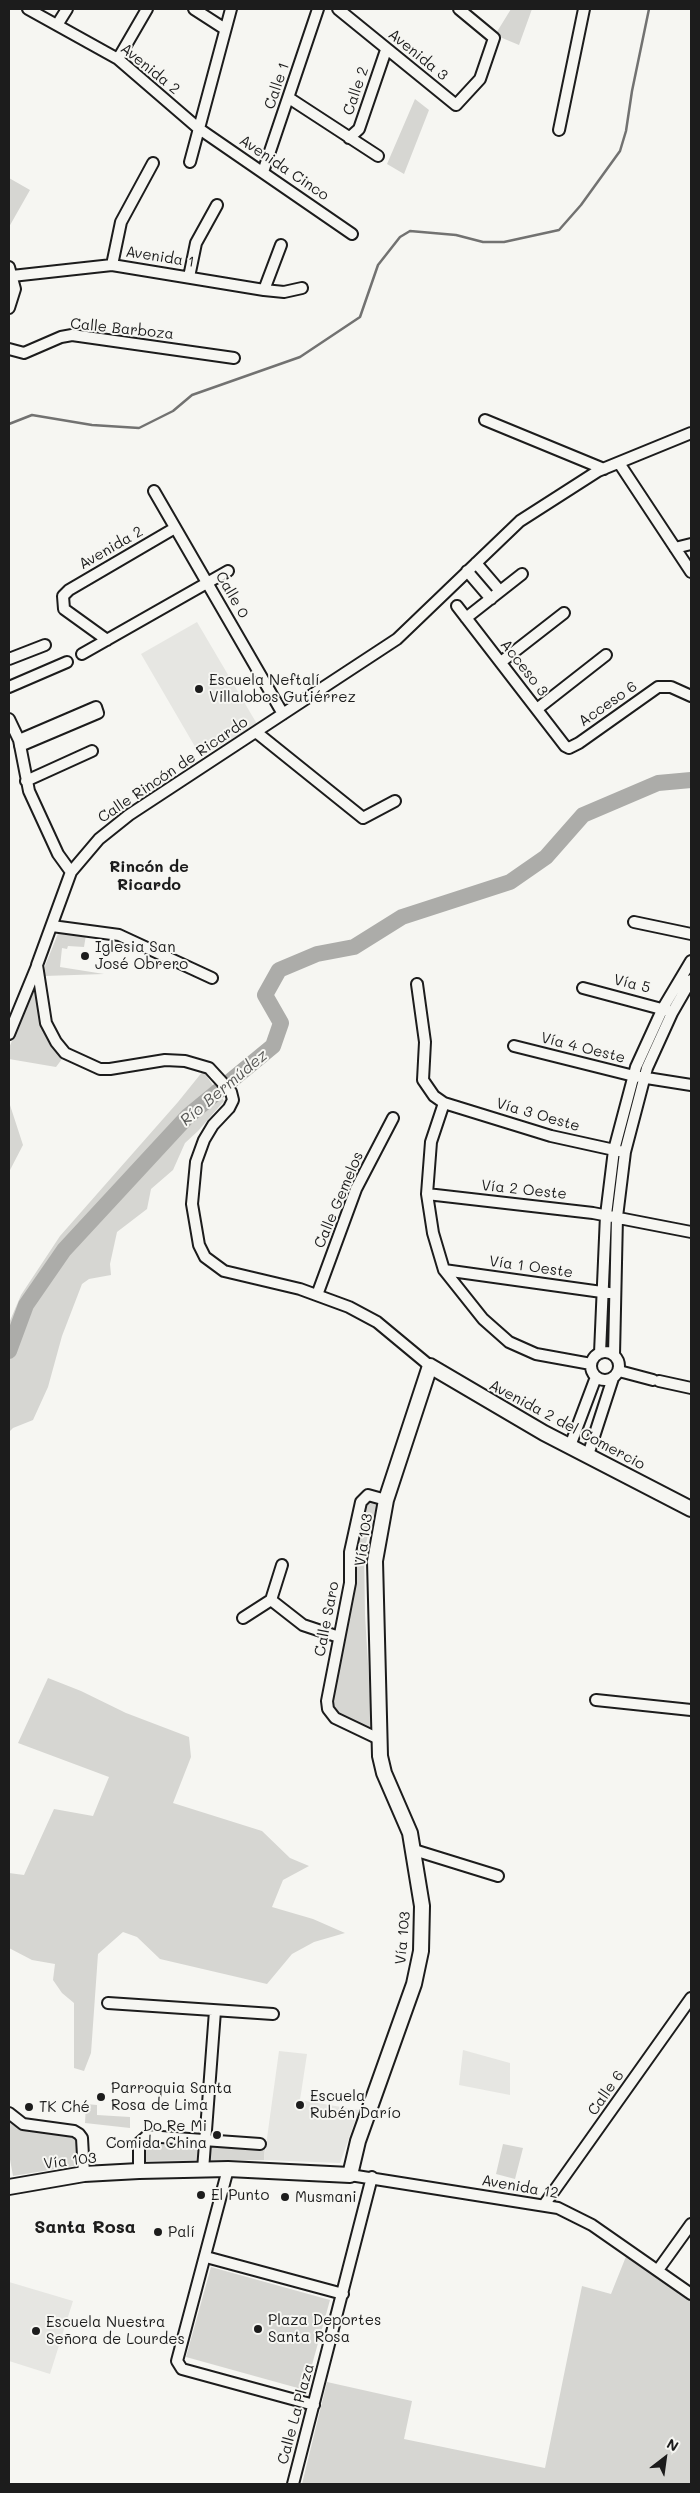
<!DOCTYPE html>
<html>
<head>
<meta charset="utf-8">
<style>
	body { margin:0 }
	#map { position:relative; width:700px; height:2493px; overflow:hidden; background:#f6f6f2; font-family:Mali,sans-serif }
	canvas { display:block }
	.frame { position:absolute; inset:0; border:10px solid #1c1c1c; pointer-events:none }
	.north { position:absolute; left:640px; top:2433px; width:50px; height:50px; -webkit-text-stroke:4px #f6f6f2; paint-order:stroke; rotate:30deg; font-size:14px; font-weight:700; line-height:20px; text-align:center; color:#1c1c1c }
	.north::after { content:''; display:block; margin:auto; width:18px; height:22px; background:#1c1c1c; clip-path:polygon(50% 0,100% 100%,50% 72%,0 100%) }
</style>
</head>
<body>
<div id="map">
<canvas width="700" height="2493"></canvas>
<div class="frame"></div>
<div class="north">N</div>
</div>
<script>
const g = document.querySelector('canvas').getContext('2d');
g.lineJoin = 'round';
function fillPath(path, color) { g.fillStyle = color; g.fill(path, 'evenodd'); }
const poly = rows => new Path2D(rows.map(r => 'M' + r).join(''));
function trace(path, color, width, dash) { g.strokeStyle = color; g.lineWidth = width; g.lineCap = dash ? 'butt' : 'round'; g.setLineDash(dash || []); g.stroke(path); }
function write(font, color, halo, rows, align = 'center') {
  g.font = font + ' Mali,sans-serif'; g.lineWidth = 4; g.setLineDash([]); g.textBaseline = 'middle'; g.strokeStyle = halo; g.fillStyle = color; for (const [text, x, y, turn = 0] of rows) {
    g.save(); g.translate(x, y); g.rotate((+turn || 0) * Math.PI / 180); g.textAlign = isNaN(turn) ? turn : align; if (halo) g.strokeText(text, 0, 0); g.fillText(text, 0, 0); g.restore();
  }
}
fillPath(poly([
	[197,622,257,724,201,757,141,654],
	[463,2050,510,2063,510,2095,459,2085],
	[279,2051,307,2054,300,2100,359,2110,340,2163,264,2160],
	[9,2282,73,2301,50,2374,9,2361]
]), '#e6e6e2');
fillPath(poly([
	[511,9,532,9,519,45,495,35],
	[415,99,429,110,404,174,387,164],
	[9,178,30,190,9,227],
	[59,931,86,935,84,947,68,946,67,949,62,948,60,967,104,974,44,976,45,966],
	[37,981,38,996,65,1055,56,1067,9,1059,9,1048],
	[203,1071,224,1101,198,1131,185,1143,173,1170,151,1189,147,1209,117,1232,110,1264,111,1275,89,1279,82,1284,62,1336,48,1387,33,1420,13,1428,9,1432,9,1323,21,1295,60,1236,178,1102],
	[9,1102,23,1145,9,1172],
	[366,1501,377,1504,364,1550,365,1615,372,1729,338,1713,334,1709,333,1699,355,1581,355,1544],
	[48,1678,81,1691,126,1713,189,1737,191,1757,173,1803,262,1831,290,1858,309,1866,283,1880,272,1907,313,1919,345,1933,314,1942,292,1954,267,1984,160,1959,137,1937,123,1932,98,1954,91,2053,84,2071,74,2068,74,2003,62,1993,53,1980,55,1964,32,1960,9,1948,9,1873,24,1875,54,1809,93,1816,109,1777,18,1743],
	[86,2104,97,2105,97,2115,130,2117,130,2128,85,2123],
	[9,2117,24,2128,75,2137,79,2141,80,2165,13,2176,9,2154],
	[165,2139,265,2146,264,2160,142,2161,142,2146,148,2140],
	[503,2144,523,2148,515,2179,496,2174],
	[627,2254,691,2301,691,2484,302,2484,327,2382,412,2401,404,2439,545,2468,582,2286,611,2294],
	[211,2267,330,2300,305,2390,186,2357]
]), '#d6d6d2');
trace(poly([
	[9,424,32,415,92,425,139,428,173,411,192,395,300,357,360,317,378,265,400,237,410,231,456,235,483,242,504,242,559,230,581,205,620,151,626,131,632,91,649,9]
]), '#727271', 2.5);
trace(poly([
	[9,1351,26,1305,64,1250,188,1116,273,1046,281,1023,265,995,279,970,317,954,354,947,402,917,510,882,546,857,583,815,658,783,691,780]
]), '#acaca9', 16);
const street = poly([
	[28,9,118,59,198,128,352,234],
	[194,9,225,29],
	[338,9,456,105,480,79,494,38,459,9],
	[57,25,67,9],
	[118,59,147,9],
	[289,98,378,156],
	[559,130,584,9],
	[349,138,359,129,386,50],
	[190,162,231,9],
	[263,172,318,9],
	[112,265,121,222,153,163],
	[9,267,15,289,9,308],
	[12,276,112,265,264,290,284,292,302,288],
	[189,277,196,243,217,205],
	[264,290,281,245],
	[9,349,24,353,61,337,72,335,234,358],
	[485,420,604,469],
	[619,463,691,572],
	[154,491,283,714],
	[675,548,691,544],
	[476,563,500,591],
	[467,571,491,599],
	[457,606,565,746,569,748,579,743,658,687,671,687,691,696],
	[466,618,522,574],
	[107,640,64,609,63,596,69,590,175,528],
	[82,654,228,571],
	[9,659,45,645],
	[501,662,564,613],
	[9,687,67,662],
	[537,709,606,655],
	[9,719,19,740,29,791,58,854,71,872],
	[256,732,363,818,395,801],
	[19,740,96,707,98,713,20,746],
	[26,781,92,751],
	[634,922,691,934],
	[52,926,119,935,212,978],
	[417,984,425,1042,423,1080,434,1096,444,1103,551,1136,619,1151],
	[583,988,669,1011],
	[9,1034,37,966],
	[514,1046,634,1076,691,1085],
	[444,1103,431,1142,427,1194,433,1233,444,1270,483,1319,509,1342,536,1354,591,1364],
	[427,1194,593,1213,691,1232],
	[444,1270,609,1293],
	[317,1295,356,1189,393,1118],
	'591 1366a14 14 0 1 1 28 0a14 14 0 1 1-28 0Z',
	[600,1353,606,1215,614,1150,636,1067,663,1008,691,961],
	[614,1355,617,1217,625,1152,647,1068,672,1013,691,980],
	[430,1366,377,1322,349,1307,300,1289,224,1271,205,1257,199,1245,192,1204,196,1162,204,1140,213,1125,229,1108,233,1100,231,1092,209,1068,185,1061,165,1060,110,1069,100,1069,65,1053,56,1042,46,1023,37,965,71,872,99,839,129,815,397,639,520,521,598,471,691,433],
	[619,1371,653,1380],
	[659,1381,691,1388],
	[570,1446,596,1377],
	[588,1455,613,1378],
	[271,1600,303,1625,339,1637],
	[271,1600,282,1565],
	[243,1618,271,1600],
	[596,1700,691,1710],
	[379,1739,335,1718,328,1709,327,1701,350,1583,350,1552,361,1502,368,1495,386,1500],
	[414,1850,498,1876],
	[108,2003,273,2014],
	[9,2113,23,2124,74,2131,79,2134,82,2138,84,2174],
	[228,2169,177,2361,182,2369,314,2405],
	[203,2170,215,2011],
	[139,2171,139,2143,147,2136,260,2144],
	[350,2175,558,2208,592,2225,691,2294],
	[544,2205,691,1998],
	[206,2257,343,2294],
	[658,2270,691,2224],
	[293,2484,372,2177]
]);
const secondary = poly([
	[9,2187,84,2174,139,2171,228,2169,350,2175,358,2141,414,1984,421,1951,422,1906,410,1833,384,1773,380,1756,375,1561,386,1500,430,1366,544,1433,691,1509]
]);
trace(street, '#1c1c1c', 14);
trace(secondary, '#1c1c1c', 18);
trace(street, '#f6f6f2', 10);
trace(secondary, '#f6f6f2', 14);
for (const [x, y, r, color] of [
	[199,689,5,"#1c1c1c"],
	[85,956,5,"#1c1c1c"],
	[101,2097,5,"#1c1c1c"],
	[300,2105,5,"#1c1c1c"],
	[29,2107,5,"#1c1c1c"],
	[217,2135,5,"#1c1c1c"],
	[201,2195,5,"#1c1c1c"],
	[285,2197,5,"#1c1c1c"],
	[158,2232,5,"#1c1c1c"],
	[258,2329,5,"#1c1c1c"],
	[36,2331,5,"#1c1c1c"]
]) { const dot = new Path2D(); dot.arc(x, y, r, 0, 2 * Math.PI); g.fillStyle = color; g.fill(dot); trace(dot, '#f6f6f2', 2); }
write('15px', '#1c1c1c', '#f6f6f2', [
	["Avenida 3",418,55,39],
	["Avenida 2",150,69,39],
	["Calle 1",277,86,-71],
	["Calle 2",356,91,-71],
	["Avenida Cinco",284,168,34],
	["Avenida 1",160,257,9],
	["Calle Barboza",122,329,6],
	["Avenida 2",111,548,-30],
	["Calle 0",232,595,60],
	["Acceso 3",524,668,52],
	["Acceso 6",608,704,-35],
	["Calle Rincón de Ricardo",173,770,-34],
	["Vía 5",632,984,14],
	["Vía 4 Oeste",583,1048,14],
	["Vía 3 Oeste",538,1115,16],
	["Vía 2 Oeste",524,1190,6],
	["Calle Gemelos",339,1200,-67],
	["Vía 1 Oeste",531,1267,8],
	["Avenida 2 del Comercio",567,1425,28],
	["Vía 103",364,1540,-82],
	["Calle Saro",327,1619,-79],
	["Vía 103",403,1938,-85],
	["Calle 6",606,2093,-55],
	["Vía 103",70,2161,-7],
	["Avenida 12",520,2187,10],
	["Calle La Plaza",296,2414,-75]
]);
write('15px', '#1c1c1c', '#f6f6f2', [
	["Escuela Neftalí",209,680],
	["Villalobos Gutiérrez",209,697],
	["Iglesia San",95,947],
	["José Obrero",95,964],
	["Parroquia Santa",111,2088],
	["Rosa de Lima",111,2105],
	["Escuela",310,2096],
	["Rubén Darío",310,2113],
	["TK Ché",39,2107],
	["Do Re Mi",207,2126,"right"],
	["Comida China",207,2143,"right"],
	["El Punto",211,2195],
	["Musmani",295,2197],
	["Palí",168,2232],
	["Plaza Deportes",268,2320],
	["Santa Rosa",268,2337],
	["Escuela Nuestra",46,2322],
	["Señora de Lourdes",46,2339]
], 'left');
write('bold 16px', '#1c1c1c', '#f6f6f2', [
	["Rincón de",149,867],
	["Ricardo",149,885]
]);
write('italic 16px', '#565654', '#f6f6f2', [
	["Río Bermúdez",224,1088,-40]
]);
write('bold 18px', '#1c1c1c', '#f6f6f2', [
	["Santa Rosa",85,2227]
]);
</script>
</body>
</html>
